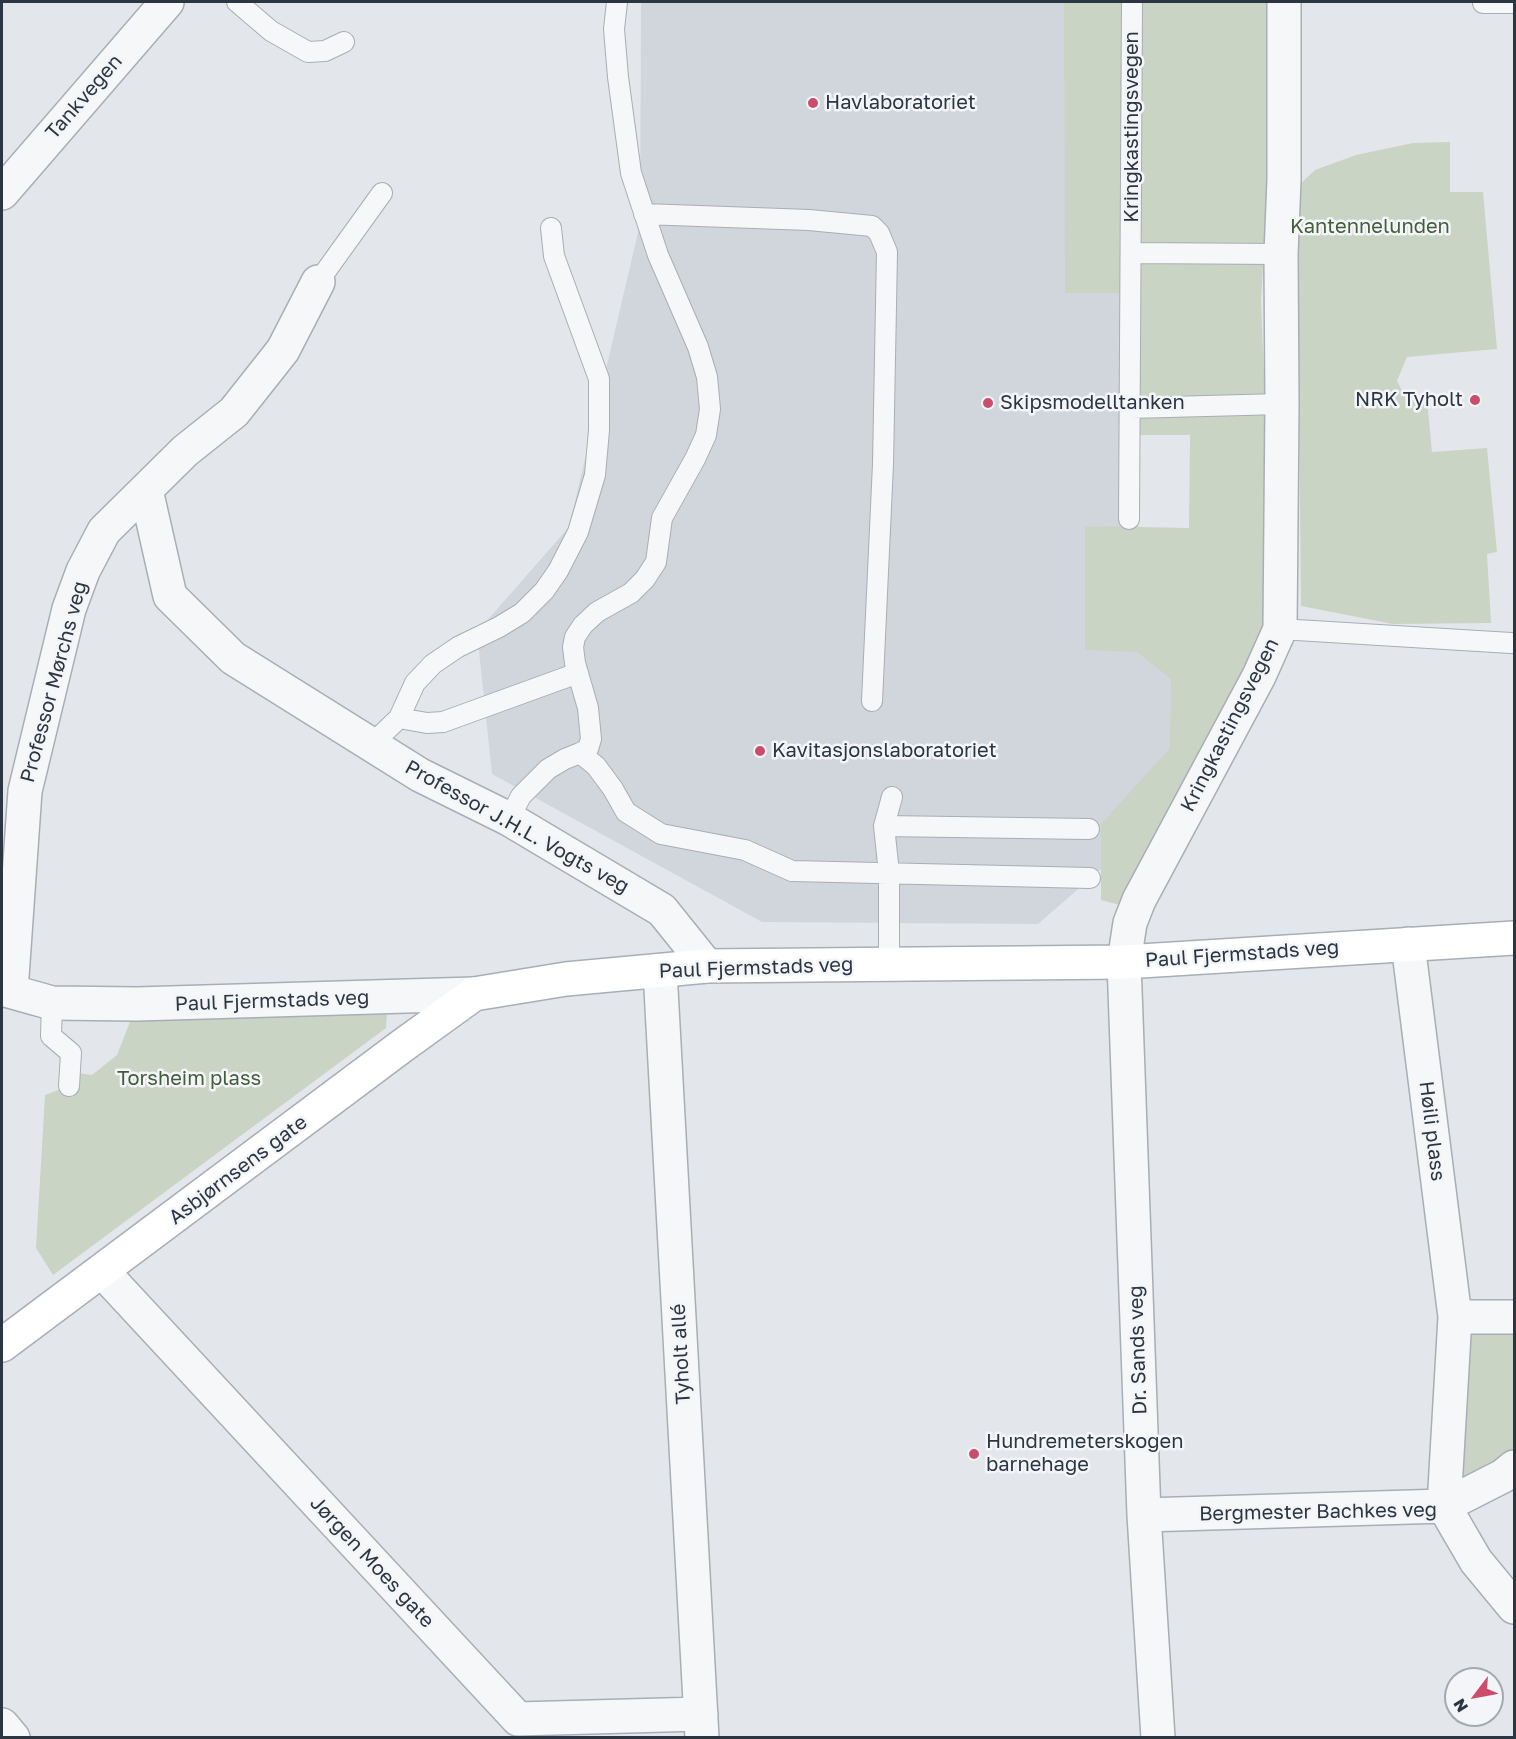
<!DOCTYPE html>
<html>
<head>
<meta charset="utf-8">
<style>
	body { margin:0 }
	#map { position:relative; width:1516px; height:1739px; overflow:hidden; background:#e3e7eb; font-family:"Golos Text",sans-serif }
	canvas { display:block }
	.frame { position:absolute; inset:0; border:3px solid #2b3642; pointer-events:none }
	.north { position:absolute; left:1444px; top:1667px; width:60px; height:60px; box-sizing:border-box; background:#f3f5f8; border:2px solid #a3a9af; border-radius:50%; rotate:238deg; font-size:16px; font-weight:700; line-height:24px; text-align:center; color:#2b3642 }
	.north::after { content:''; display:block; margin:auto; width:21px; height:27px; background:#cb4d6c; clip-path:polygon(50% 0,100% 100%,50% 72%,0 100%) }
</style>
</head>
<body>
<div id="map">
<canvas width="1516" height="1739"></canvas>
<div class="frame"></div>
<div class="north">N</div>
</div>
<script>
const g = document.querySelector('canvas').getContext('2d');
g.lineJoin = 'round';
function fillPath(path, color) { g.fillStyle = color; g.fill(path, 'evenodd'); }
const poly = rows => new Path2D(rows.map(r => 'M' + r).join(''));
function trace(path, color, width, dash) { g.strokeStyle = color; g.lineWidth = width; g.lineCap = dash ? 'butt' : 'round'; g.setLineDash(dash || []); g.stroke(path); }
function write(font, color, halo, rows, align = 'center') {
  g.font = font + ' "Golos Text",sans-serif'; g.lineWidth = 5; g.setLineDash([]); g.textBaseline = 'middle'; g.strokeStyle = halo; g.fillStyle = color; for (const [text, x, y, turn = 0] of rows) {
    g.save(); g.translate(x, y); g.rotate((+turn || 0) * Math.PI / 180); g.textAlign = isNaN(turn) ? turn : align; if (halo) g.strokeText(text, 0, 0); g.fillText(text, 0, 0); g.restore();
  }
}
fillPath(poly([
	[641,2,1129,2,1130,554,1241,639,1115,857,1038,924,762,922,492,774,477,632,569,527,640,224]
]), '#d1d6dc');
fillPath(poly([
	[1064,2,1270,2,1268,177,1261,301,1266,425,1267,620,1246,671,1120,905,1101,900,1101,824,1170,748,1171,679,1137,652,1085,650,1085,527,1139,526,1139,293,1065,293],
	[1139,435,1190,435,1189,528,1139,527],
	[1450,142,1450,192,1483,192,1497,349,1407,357,1397,381,1407,400,1427,400,1432,452,1487,448,1497,552,1487,554,1491,623,1393,624,1301,606,1297,187,1315,170,1356,155,1413,143],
	[388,997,386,1028,53,1275,36,1248,45,1095,69,1086,71,1072,92,1075,117,1055,137,1004],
	[1514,1325,1514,1448,1493,1465,1467,1477,1460,1474,1468,1333]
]), '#cad4c4');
const lane = poly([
	[237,2,271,31,308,52,325,51,344,42],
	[1483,3,1514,3],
	[644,214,809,220,872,226,879,233,887,252,883,464,872,701],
	[1131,253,1281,254],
	[318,282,382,193],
	[1130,408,1282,404],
	[1129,519,1132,2],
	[1280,629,1511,643],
	[399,718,427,723,443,722,578,673],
	[371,745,399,718,415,683,433,664,458,647,499,627,522,613,544,591,558,571,578,532,595,475,599,430,599,379,554,256,551,228],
	[580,753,588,749,591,739,588,708,575,663,573,647,575,637,583,625,597,612,631,593,645,579,656,562,662,518,695,459,706,435,710,409,707,377,698,347,658,255,631,173,618,77,614,29,617,2],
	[509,819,521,796,548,769,565,759,580,753,596,766,613,789,626,812,661,834,745,850,792,871,1090,878],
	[884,826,1089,829],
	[889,963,889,873,884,826,892,797],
	[52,1003,51,1036,71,1053,69,1086]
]);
const street = poly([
	[2,193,167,2],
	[146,490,170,596,233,658,420,775,509,819,662,910,707,966],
	[1408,944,1455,1317,1444,1506],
	[660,971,702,1738],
	[2,989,52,1003,137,1004,474,994],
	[11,991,25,791,69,609,83,571,104,531,185,451,234,412,283,350,318,282],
	[102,1271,518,1719,701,1714],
	[1455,1317,1514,1317],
	[1444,1506,1503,1476,1514,1467],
	[1144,1515,1444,1506,1476,1561,1514,1607],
	[2,1725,13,1738],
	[1158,1738,1144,1515,1124,962,1130,923,1139,900,1259,676,1280,629,1282,404,1281,254,1284,180,1284,2]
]);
const secondary = poly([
	[2,1345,402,1046,474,994,566,979,707,966,1124,962,1514,938]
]);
trace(lane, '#a8aeb5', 22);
trace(street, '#a8aeb5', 36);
trace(secondary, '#a8aeb5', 36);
trace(lane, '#f6f7f9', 20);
trace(street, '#f6f7f9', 33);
trace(secondary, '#fff', 33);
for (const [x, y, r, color] of [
	[813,103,6,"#cb4d6c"],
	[1475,400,6,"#cb4d6c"],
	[988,403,6,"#cb4d6c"],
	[760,751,6,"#cb4d6c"],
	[974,1454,6,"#cb4d6c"]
]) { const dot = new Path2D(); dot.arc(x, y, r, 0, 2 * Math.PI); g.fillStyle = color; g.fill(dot); trace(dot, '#f3f5f8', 2); }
write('20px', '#2b3642', '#f3f5f8', [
	["Tankvegen",84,97,-49],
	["Kringkastingsvegen",1132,127,-90],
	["Professor Mørchs veg",54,682,-75],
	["Kringkastingsvegen",1230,725,-63],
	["Professor J.H.L. Vogts veg",517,827,29],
	["Paul Fjermstads veg",1242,954,-4],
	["Paul Fjermstads veg",756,968,-2],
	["Paul Fjermstads veg",272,1001,-2],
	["Høili plass",1432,1131,83],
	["Asbjørnsens gate",238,1170,-37],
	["Dr. Sands veg",1138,1350,-92],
	["Tyholt allé",681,1354,-93],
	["Bergmester Bachkes veg",1318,1512,-1],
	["Jørgen Moes gate",372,1562,47]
]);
write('20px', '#2b3642', '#f3f5f8', [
	["Havlaboratoriet",825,103],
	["NRK Tyholt",1463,400,"right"],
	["Skipsmodelltanken",1000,403],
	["Kavitasjonslaboratoriet",772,751],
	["Hundremeterskogen",986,1442],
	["barnehage",986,1465]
], 'left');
write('20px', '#435e39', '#f3f5f8', [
	["Kantennelunden",1370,227],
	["Torsheim plass",189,1079]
]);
</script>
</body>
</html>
